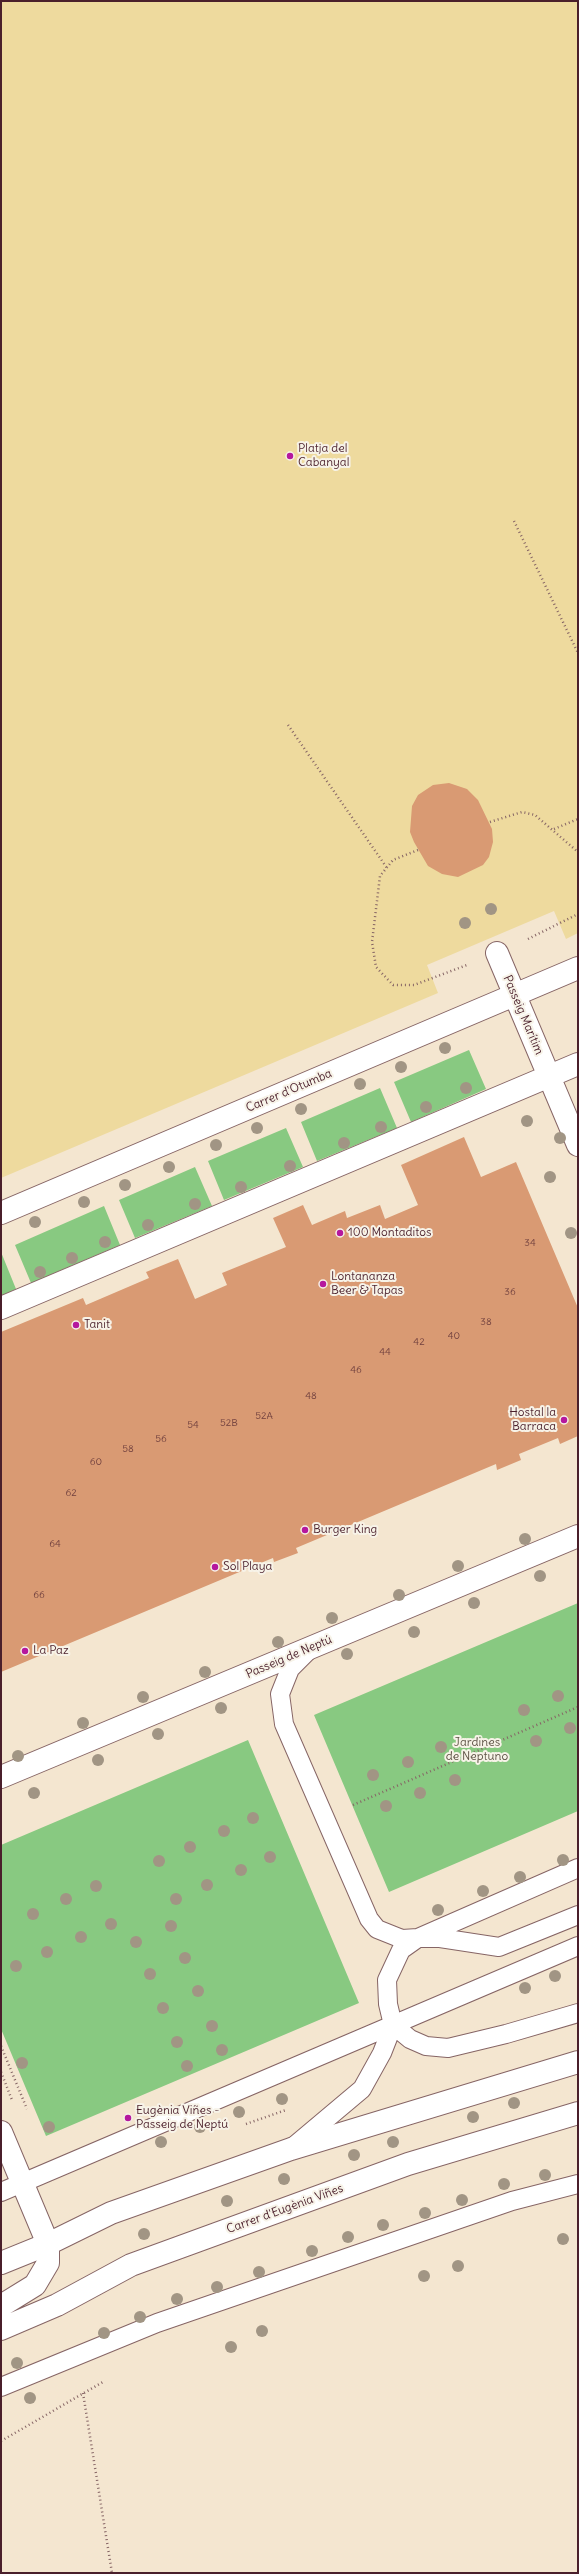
<!DOCTYPE html>
<html>
<head>
<meta charset="utf-8">
<style>
	body { margin:0 }
	#map { position:relative; width:579px; height:2574px; overflow:hidden; background:#f4e6d0; font-family:Delius,sans-serif }
	canvas { display:block }
	.frame { position:absolute; inset:0; border:2px solid #4a1f2b; pointer-events:none }
</style>
</head>
<body>
<div id="map">
<canvas width="579" height="2574"></canvas>
<div class="frame"></div>
</div>
<script>
const g = document.querySelector('canvas').getContext('2d');
g.lineJoin = 'round';
function fillPath(path, color) { g.fillStyle = color; g.fill(path, 'evenodd'); }
const poly = rows => new Path2D(rows.map(r => 'M' + r).join(''));
function trace(path, color, width, dash) { g.strokeStyle = color; g.lineWidth = width; g.lineCap = dash ? 'butt' : 'round'; g.setLineDash(dash || []); g.stroke(path); }
function write(font, color, halo, rows, align = 'center') {
  g.font = font + ' Delius,sans-serif'; g.lineWidth = 4; g.setLineDash([]); g.textBaseline = 'middle'; g.strokeStyle = halo; g.fillStyle = color; for (const [text, x, y, turn = 0] of rows) {
    g.save(); g.translate(x, y); g.rotate((+turn || 0) * Math.PI / 180); g.textAlign = isNaN(turn) ? turn : align; if (halo) g.strokeText(text, 0, 0); g.fillText(text, 0, 0); g.restore();
  }
}
fillPath(poly([
	[469,1050,486,1089,411,1122,394,1082],
	[380,1088,397,1128,317,1161,301,1122],
	[286,1128,303,1167,224,1200,208,1161],
	[195,1167,212,1206,135,1238,119,1200],
	[104,1206,120,1245,31,1283,15,1245],
	[1,1252,16,1289,1,1296],
	[578,1603,578,1811,389,1892,314,1715],
	[248,1740,359,2003,46,2136,1,2029,1,1845]
]), '#88c981');
fillPath(poly([
	[1,1,578,1,578,933,566,939,554,911,427,965,438,993,1,1178]
]), '#eeda9e');
fillPath(poly([
	[449,783,467,789,478,800,492,829,493,842,489,857,483,865,458,877,442,874,428,866,414,842,410,832,412,806,418,795,433,785],
	[464,1137,481,1177,516,1162,578,1308,578,1436,560,1444,558,1438,519,1454,521,1460,497,1470,496,1464,296,1548,298,1553,274,1562,273,1558,268,1560,1,1672,1,1332,83,1298,86,1305,149,1278,146,1272,178,1259,195,1299,227,1285,222,1273,286,1247,273,1218,303,1205,312,1225,345,1211,347,1218,380,1205,385,1219,418,1205,401,1165]
]), '#d99a73');
const lane = poly([
	[309,1650,290,1669,280,1694,284,1724,369,1919,377,1929,402,1939,418,1938,578,1868],
	[578,1915,499,1947,440,1938,418,1938,401,1950,387,1980,388,2004,393,2025,410,2039,426,2046,448,2048,506,2034,578,2013],
	[293,2147,362,2089,382,2053,393,2025],
	[1,2192,578,1946],
	[1,2387,157,2323,512,2201,578,2184]
]);
const street = poly([
	[497,953,578,1145],
	[1,1213,578,968],
	[1,1308,578,1064],
	[1,1777,578,1536],
	[1,2132,48,2244]
]);
const secondary = poly([
	[1,2263,48,2244,111,2213,291,2149,578,2062],
	[1,2306,35,2285,48,2263,48,2244],
	[1,2329,57,2305,131,2265,408,2164,578,2113]
]);
trace(lane, '#866565', 20);
trace(street, '#866565', 24);
trace(secondary, '#866565', 24);
trace(poly([
	[514,521,578,653],
	[288,725,387,868],
	[490,822,522,812,535,815,578,852],
	[554,829,578,819],
	[418,850,393,860,380,876,372,942,376,967,393,985,414,985,467,965],
	[528,939,578,914],
	[353,1805,578,1707],
	[1,2046,27,2109],
	[1,2072,12,2100],
	[246,2124,286,2110],
	[83,2393,112,2573],
	[1,2441,103,2382]
]), '#866565', 2.5, [1, 3]);
trace(lane, '#fff', 18);
trace(street, '#fff', 22);
trace(secondary, '#fff', 22);
g.fillStyle = '#a19584';
for (const [x, y] of [
	[491,909],
	[465,923],
	[445,1048],
	[401,1067],
	[360,1084],
	[466,1088],
	[426,1107],
	[301,1109],
	[527,1121],
	[381,1127],
	[257,1128],
	[560,1138],
	[344,1143],
	[216,1145],
	[290,1166],
	[169,1167],
	[550,1177],
	[125,1185],
	[241,1187],
	[84,1202],
	[195,1204],
	[35,1222],
	[148,1225],
	[571,1233],
	[105,1242],
	[72,1258],
	[40,1272],
	[525,1539],
	[458,1566],
	[540,1576],
	[399,1595],
	[474,1603],
	[332,1618],
	[414,1632],
	[278,1642],
	[347,1654],
	[205,1672],
	[558,1696],
	[143,1697],
	[221,1708],
	[524,1710],
	[83,1723],
	[570,1728],
	[158,1734],
	[536,1741],
	[441,1747],
	[18,1756],
	[98,1760],
	[408,1762],
	[373,1775],
	[455,1780],
	[34,1793],
	[420,1793],
	[386,1806],
	[253,1818],
	[224,1831],
	[190,1847],
	[270,1857],
	[563,1860],
	[159,1861],
	[241,1870],
	[520,1877],
	[207,1885],
	[96,1886],
	[483,1891],
	[66,1899],
	[176,1899],
	[438,1910],
	[33,1914],
	[111,1924],
	[171,1926],
	[81,1937],
	[136,1942],
	[47,1952],
	[185,1958],
	[16,1966],
	[150,1974],
	[555,1976],
	[525,1988],
	[198,1991],
	[163,2008],
	[212,2026],
	[177,2042],
	[222,2050],
	[22,2063],
	[187,2066],
	[282,2099],
	[514,2103],
	[239,2112],
	[473,2117],
	[49,2127],
	[200,2127],
	[161,2142],
	[393,2142],
	[354,2155],
	[545,2175],
	[284,2179],
	[504,2184],
	[462,2200],
	[227,2201],
	[425,2213],
	[383,2225],
	[144,2234],
	[348,2237],
	[563,2239],
	[312,2251],
	[458,2266],
	[259,2272],
	[424,2276],
	[217,2287],
	[177,2299],
	[140,2317],
	[262,2331],
	[104,2333],
	[231,2347],
	[17,2363],
	[30,2398]
]) { g.beginPath(); g.arc(x, y, 6, 0, 2 * Math.PI); g.fill(); }
for (const [x, y, r, color] of [
	[290,456,4,"#b5179e"],
	[340,1233,4,"#b5179e"],
	[323,1284,4,"#b5179e"],
	[76,1325,4,"#b5179e"],
	[564,1420,4,"#b5179e"],
	[305,1530,4,"#b5179e"],
	[215,1567,4,"#b5179e"],
	[25,1651,4,"#b5179e"],
	[128,2118,4,"#b5179e"]
]) { const dot = new Path2D(); dot.arc(x, y, r, 0, 2 * Math.PI); g.fillStyle = color; g.fill(dot); trace(dot, '#f7f3e8', 1.5); }
write('10px', '#6e3e3d', null, [
	["34",530,1243],
	["36",510,1292],
	["38",486,1322],
	["40",454,1336],
	["42",419,1342],
	["44",385,1352],
	["46",356,1370],
	["48",311,1396],
	["52A",264,1416],
	["52B",229,1423],
	["54",193,1425],
	["56",161,1439],
	["58",128,1449],
	["60",96,1462],
	["62",71,1493],
	["64",55,1544],
	["66",39,1595]
]);
write('12px', '#4a1f2b', '#f7f3e8', [
	["Platja del",298,449],
	["Cabanyal",298,463],
	["100 Montaditos",348,1233],
	["Lontananza",331,1277],
	["Beer & Tapas",331,1291],
	["Tanit",84,1325],
	["Hostal la",556,1413,"right"],
	["Barraca",556,1427,"right"],
	["Burger King",313,1530],
	["Sol Playa",223,1567],
	["La Paz",33,1651],
	["Eugènia Viñes -",136,2111],
	["Passeig de Neptú",136,2125]
], 'left');
write('12px', '#4a1f2b', '#f7f3e8', [
	["Passeig Marítim",523,1015,67],
	["Carrer d'Otumba",289,1091,-23],
	["Passeig de Neptú",289,1657,-23],
	["Carrer d'Eugènia Viñes",285,2209,-20]
]);
write('12px', '#5d5245', '#f7f3e8', [
	["Jardines",477,1743],
	["de Neptuno",477,1757]
]);
</script>
</body>
</html>
